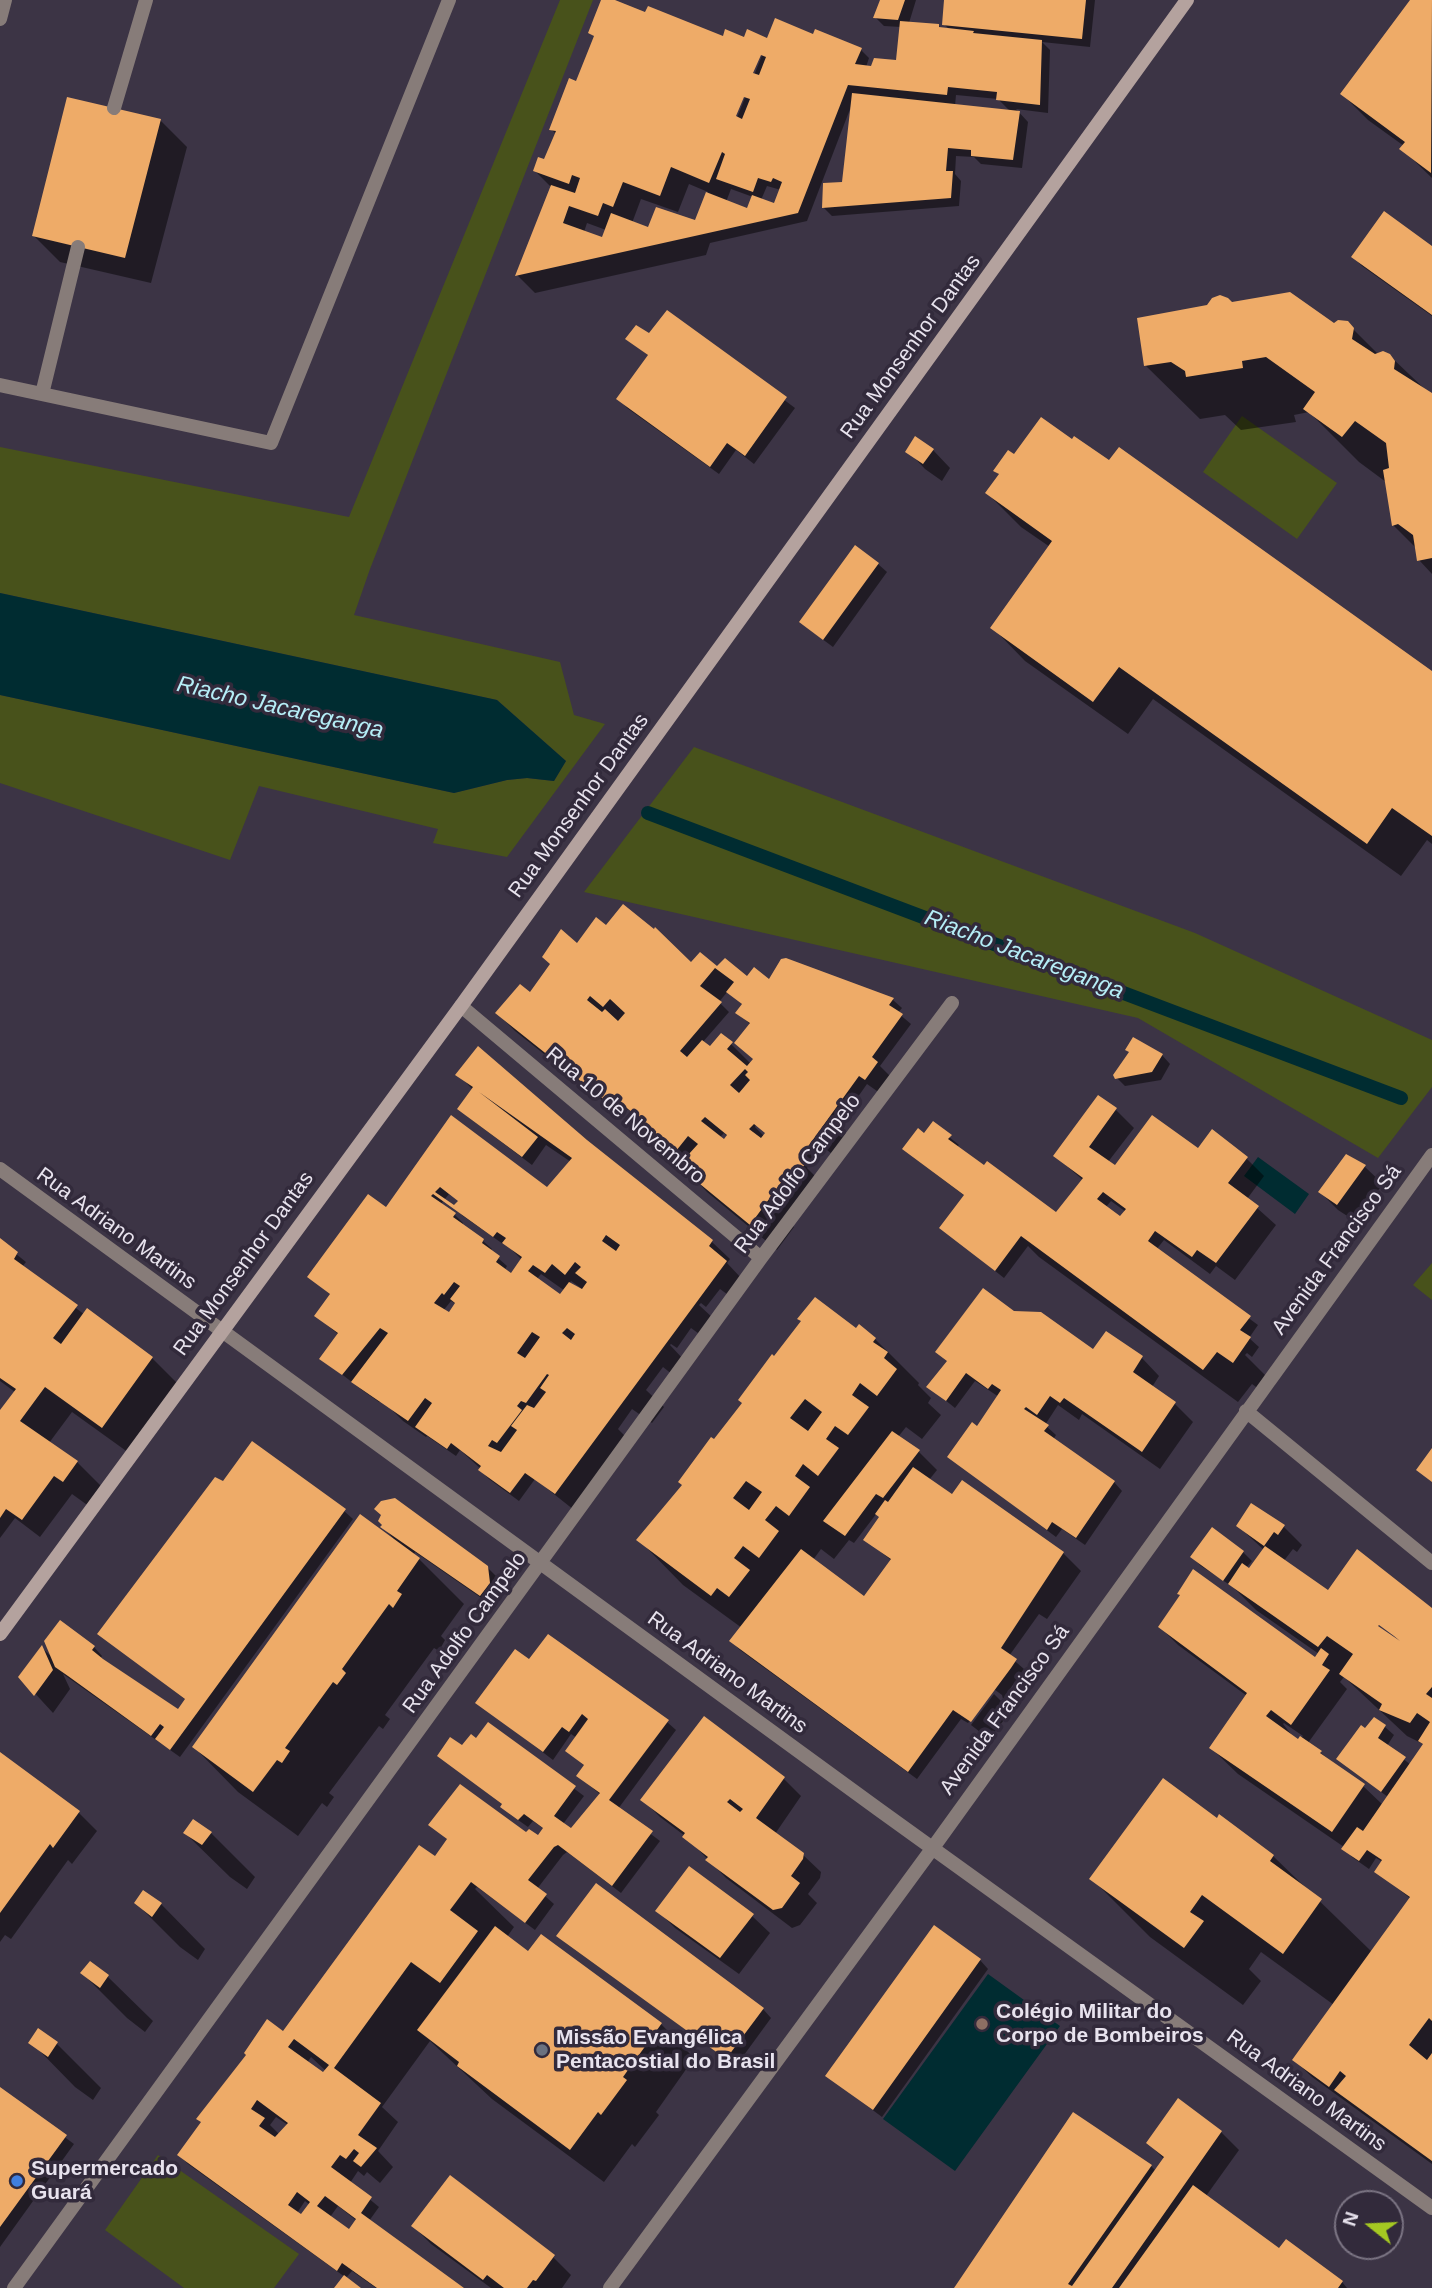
<!DOCTYPE html>
<html>
<head>
<meta charset="utf-8">
<style>
	body { margin:0 }
	#map { position:relative; width:1432px; height:2288px; overflow:hidden; background:#3c3445; font-family:Helvetica,sans-serif }
	canvas { display:block }
	.north { position:absolute; left:1334px; top:2190px; width:70px; height:70px; box-sizing:border-box; background:#322a3b; border:2px solid #7b7483; border-radius:50%; rotate:288deg; font-size:19px; font-weight:700; line-height:28px; text-align:center; color:#e8e3ee }
	.north::after { content:''; display:block; margin:auto; width:24px; height:32px; background:#a5c822; clip-path:polygon(50% 0,100% 100%,50% 72%,0 100%) }
</style>
</head>
<body>
<div id="map">
<canvas width="1432" height="2288"></canvas>
<div class="north">N</div>
</div>
<script>
const g = document.querySelector('canvas').getContext('2d');
g.lineJoin = 'round';
function fillPath(path, color) { g.fillStyle = color; g.fill(path, 'evenodd'); }
const poly = rows => new Path2D(rows.map(r => 'M' + r).join(''));
function trace(path, color, width, dash) { g.strokeStyle = color; g.lineWidth = width; g.lineCap = dash ? 'butt' : 'round'; g.setLineDash(dash || []); g.stroke(path); }
function write(font, color, halo, rows, align = 'center') {
  g.font = font + ' Helvetica,sans-serif'; g.lineWidth = 7; g.setLineDash([]); g.textBaseline = 'middle'; g.strokeStyle = halo; g.fillStyle = color; for (const [text, x, y, turn = 0] of rows) {
    g.save(); g.translate(x, y); g.rotate((+turn || 0) * Math.PI / 180); g.textAlign = isNaN(turn) ? turn : align; if (halo) g.strokeText(text, 0, 0); g.fillText(text, 0, 0); g.restore();
  }
}
fillPath(poly([
	[560,0,593,0,370,569,354,615,560,662,574,715,605,724,507,857,433,843,438,829,259,786,230,860,0,783,0,695,454,793,507,780,527,778,554,781,566,761,497,700,0,593,0,447,349,517],
	[1242,416,1337,483,1297,539,1203,472],
	[694,747,1195,933,1432,1040,1432,1087,1378,1158,1138,1018,584,892],
	[1432,1263,1432,1300,1413,1285],
	[158,2155,299,2254,274,2288,184,2288,105,2230]
]), '#48521b');
fillPath(poly([
	[0,593,497,700,566,761,554,781,527,778,507,780,454,793,0,695],
	[1258,1157,1309,1194,1295,1214,1244,1176],
	[988,1974,1060,2026,955,2171,883,2119]
]), '#002c31');
fillPath(poly([
	[603,0,611,0,646,14,724,38,766,39,814,36,861,50,869,58,866,67,898,62,901,27,884,26,875,17,882,0,916,0,909,23,939,26,942,30,950,30,944,24,946,0,1095,0,1090,47,1042,42,1050,50,1048,113,1016,109,1028,122,1022,168,981,164,974,157,956,156,955,174,961,181,959,206,832,216,823,207,844,184,852,104,807,221,710,243,706,255,535,293,517,275,552,188,535,171,545,161,556,134,551,129,577,84,595,37,590,32],
	[759,53,763,53,734,125,731,123],
	[956,95,998,99,1011,112,955,106],
	[689,184,708,192,695,224,649,229,632,223,641,199,678,212],
	[767,186,781,190,775,205,761,200],
	[731,189,753,197,748,210,726,202],
	[587,223,606,230,603,239,584,232],
	[1412,0,1432,0,1432,178,1402,149,1404,146,1368,120,1342,94],
	[160,120,187,147,151,283,60,262,34,236],
	[1432,248,1432,316,1362,266,1353,257],
	[1232,304,1334,326,1347,323,1379,355,1389,355,1432,396,1432,574,1419,560,1417,549,1393,525,1386,482,1359,462,1309,412,1294,415,1296,422,1241,430,1225,415,1200,419,1146,366],
	[667,312,795,408,754,464,736,450,719,474,627,408,619,399,649,356,628,339,650,336],
	[933,450,950,468,942,481,925,469,908,451],
	[995,471,1432,674,1432,844,1427,840,1401,876,1153,699,1128,734,1025,661,992,627,1050,547,1021,527,987,493,1000,475],
	[878,564,887,572,833,647,810,630],
	[606,927,692,964,717,968,747,978,770,981,786,960,893,1000,902,1008,898,1013,911,1024,880,1066,895,1081,884,1096,867,1084,836,1128,845,1137,832,1154,822,1146,807,1168,822,1183,785,1219,794,1227,777,1250,707,1192,682,1165,652,1140,634,1123,639,1117,628,1109,622,1116,515,1031,497,1013,531,995,577,945],
	[728,991,744,1006,738,1013,751,1025,755,1060,751,1064,731,1044,711,1049,702,1043,729,1012,719,1002],
	[756,1125,766,1133,764,1136,755,1127],
	[724,1133,728,1137,724,1142,719,1138],
	[1130,1053,1162,1055,1170,1064,1161,1080,1125,1086,1116,1077],
	[458,1074,586,1141,712,1242,730,1259,727,1263,743,1280,731,1297,720,1289,706,1307,701,1303,699,1305,714,1319,702,1336,691,1328,677,1348,671,1344,670,1345,684,1360,673,1375,663,1367,646,1390,664,1407,652,1423,632,1409,618,1429,627,1438,574,1510,535,1479,519,1501,489,1479,480,1470,481,1469,460,1450,456,1456,427,1436,426,1437,403,1421,384,1402,379,1402,362,1390,321,1358,339,1335,316,1316,331,1295,309,1277,387,1209,452,1117,548,1190,571,1162,546,1145,532,1165,468,1117,459,1108,473,1090],
	[449,1194,460,1202,455,1208,463,1216,503,1244,504,1242,522,1260,512,1276,504,1271,507,1266,490,1251,492,1249,483,1241,462,1225,463,1223,455,1215,440,1205],
	[541,1274,565,1291,574,1305,537,1279],
	[571,1281,581,1288,569,1284],
	[451,1301,456,1304,449,1315,443,1311],
	[1116,1110,1134,1128,1108,1162,1115,1168,1198,1151,1246,1158,1264,1176,1247,1199,1276,1225,1235,1280,1216,1266,1210,1274,1164,1240,1156,1250,1258,1325,1249,1338,1259,1347,1252,1357,1247,1353,1245,1355,1275,1385,1267,1395,1252,1384,1238,1402,1039,1257,1028,1246,1004,1278,941,1228,965,1196,913,1157,933,1124,959,1145,957,1147,1056,1214,1084,1181,1055,1156],
	[1111,1201,1126,1212,1121,1218,1106,1207],
	[1346,1157,1365,1167,1383,1184,1355,1221,1338,1210,1320,1192],
	[0,1241,26,1262,22,1267,85,1315,152,1358,178,1384,129,1453,72,1412,49,1443,77,1462,103,1488,90,1507,72,1494,40,1537,15,1518,0,1538,0,1413,15,1392,0,1381],
	[1014,1313,1093,1352,1142,1358,1159,1376,1152,1387,1175,1404,1193,1422,1160,1469,1082,1414,1079,1420,1058,1405,1045,1425,1056,1435,1053,1440,1114,1482,1122,1491,1085,1545,1062,1529,1056,1537,949,1457,978,1428,999,1397,975,1381,955,1408,929,1387],
	[856,1330,875,1339,919,1383,918,1385,931,1398,928,1403,941,1415,922,1439,906,1427,898,1437,919,1452,937,1470,929,1480,952,1496,1063,1553,1081,1571,1047,1619,1039,1614,1009,1656,1024,1669,1003,1699,1002,1695,869,1597,867,1600,993,1693,991,1693,968,1723,961,1719,917,1779,740,1650,731,1641,742,1628,683,1585,639,1540,684,1485,775,1359],
	[877,1513,881,1517,865,1539,892,1561,864,1598,813,1560,821,1549,834,1559,849,1540,854,1543],
	[224,1484,344,1511,353,1519,180,1757,63,1674,70,1689,53,1713,20,1677,42,1648,54,1659,94,1647,102,1656,100,1659,178,1711,186,1700,99,1634],
	[1252,1505,1284,1527,1302,1545,1297,1552,1293,1549,1283,1562,1328,1593,1432,1609,1432,2164,1312,2077,1294,2060,1334,2005,1261,1952,1249,1969,1261,1981,1243,2005,1150,1937,1092,1879,1218,1820,1273,1856,1372,1952,1411,1899,1377,1872,1383,1862,1376,1858,1369,1869,1352,1857,1344,1847,1238,1774,1211,1748,1247,1696,1178,1645,1160,1627,1316,1659,1319,1654,1256,1610,1233,1587,1201,1566,1192,1557,1243,1552,1252,1561,1246,1568,1250,1571,1264,1550,1238,1526],
	[1379,1622,1403,1640,1399,1644,1375,1626],
	[1344,1677,1407,1736,1425,1745,1411,1765,1387,1746,1394,1735,1385,1727,1374,1720,1366,1730,1347,1767,1388,1797,1383,1805,1363,1786,1308,1743,1347,1689,1340,1682],
	[1284,1723,1303,1736,1298,1741,1295,1739,1283,1724],
	[383,1527,487,1567,496,1576,498,1592,490,1604,415,1552,414,1554,464,1604,441,1636,445,1640,439,1651,434,1648,385,1715,390,1719,383,1729,379,1726,329,1793,334,1797,327,1807,322,1803,298,1836,238,1792,194,1747,392,1539,393,1538],
	[529,1661,667,1722,676,1730,618,1809,660,1841,621,1893,567,1852,563,1855,537,1889,554,1904,535,1930,477,1887,475,1889,514,1927,507,1937,528,1954,661,2024,694,2058,656,2112,659,2115,635,2147,632,2144,604,2182,492,2099,430,2041,382,2107,398,2122,378,2151,393,2167,380,2183,367,2172,364,2176,358,2171,350,2183,379,2207,369,2221,461,2288,376,2288,352,2271,345,2279,358,2288,337,2288,345,2277,188,2164,179,2155,290,2039,442,1863,448,1840,431,1825,526,1834,539,1837,544,1829,533,1821,528,1827,511,1815,503,1805,440,1756,476,1740,488,1724,584,1796,563,1824,571,1831,601,1795,578,1776,585,1766,567,1751,577,1738,571,1734,553,1760,478,1703],
	[311,2057,326,2071,323,2075,307,2063],
	[276,2117,288,2125,280,2135,270,2125],
	[305,2201,310,2205,302,2216,297,2213],
	[338,2206,357,2221,349,2231,330,2217],
	[994,1694,1011,1711,989,1739,971,1725],
	[0,1755,79,1813,97,1831,72,1864,68,1860,11,1939,5,1935,0,1942],
	[784,1779,801,1796,775,1834,802,1854,821,1872,820,1878,808,1894,817,1903,800,1925,792,1928,726,1878,685,1836,660,1817,643,1800],
	[185,1833,211,1833,255,1877,247,1889,230,1877],
	[136,1903,161,1904,205,1949,198,1960,180,1947],
	[657,1910,752,1916,770,1933,739,1974,675,1928],
	[558,1936,763,2009,771,2018,736,2066,567,1944],
	[980,1960,988,1969,882,2117,827,2076],
	[90,1963,108,1977,153,2021,145,2032,127,2018,82,1973],
	[31,2042,57,2044,101,2088,93,2100,75,2087],
	[0,2089,74,2144,0,2247],
	[1221,2132,1239,2150,1206,2196,1279,2250,1342,2282,1347,2288,955,2288,1151,2166,1156,2171,1165,2160,1148,2143],
	[413,2226,553,2257,571,2275,562,2288,491,2288,431,2244]
]), '#0007');
trace(poly([
	[648,813,1401,1098]
]), '#002c31', 14);
fillPath(poly([
	[601,0,615,0,645,12,648,6,723,36,725,29,744,37,747,29,767,38,775,18,813,34,815,29,862,48,855,64,871,66,874,58,896,60,900,21,939,24,939,27,974,31,973,33,1042,40,1040,105,996,100,997,92,948,87,947,95,848,85,798,213,515,276,551,185,575,193,580,178,572,175,569,184,533,171,538,157,544,159,556,131,549,130,569,78,576,81,594,36,588,33],
	[761,55,766,57,759,75,753,73],
	[744,97,750,99,742,119,736,116],
	[722,152,725,154,716,179,753,192,758,178,771,182,773,178,782,182,774,203,752,195,747,208,706,192,695,220,656,207,648,227,611,213,602,237,563,223,569,206,598,216,603,203,613,207,623,182,660,196,671,167,709,183],
	[880,0,905,0,898,20,873,18],
	[944,0,1086,0,1082,39,942,25],
	[1410,0,1432,0,1431,173,1399,149,1405,142,1340,94],
	[852,93,1020,111,1013,160,971,156,971,150,948,148,946,171,953,171,951,198,822,208,823,183,842,182],
	[67,97,161,119,125,258,32,236],
	[1384,211,1432,246,1432,315,1351,257],
	[1290,292,1334,323,1338,320,1348,321,1354,328,1352,339,1375,354,1383,351,1390,354,1395,361,1394,369,1432,393,1432,558,1417,561,1413,535,1398,524,1392,526,1383,470,1389,468,1386,443,1355,421,1342,437,1303,409,1315,392,1266,357,1242,361,1243,368,1186,377,1185,371,1171,362,1144,366,1137,318,1207,305,1212,298,1220,295,1228,298,1232,302],
	[667,310,787,397,745,456,727,443,710,467,616,399,648,355,625,339,636,325,649,333],
	[1041,417,1072,439,1074,436,1109,460,1119,447,1432,671,1432,836,1392,808,1367,844,1119,667,1093,702,990,628,1052,541,985,493,999,474,993,471,1008,450,1014,454],
	[915,436,934,449,923,464,905,452],
	[855,545,879,563,823,640,799,622],
	[623,904,654,929,655,927,691,962,700,952,717,966,725,958,747,976,754,967,769,979,781,959,786,958,894,998,889,1005,903,1014,872,1057,878,1062,865,1080,859,1076,799,1159,805,1164,793,1181,786,1176,750,1225,678,1166,698,1144,688,1136,672,1156,632,1123,637,1116,609,1094,603,1099,495,1013,520,984,530,992,550,964,542,957,561,929,577,943,596,917,606,925],
	[715,968,734,982,726,992,742,1004,735,1013,750,1023,734,1043,753,1059,747,1066,727,1049,733,1042,721,1033,710,1046,702,1040,687,1057,680,1051,722,1002,700,986],
	[590,996,603,1007,610,999,625,1013,618,1021,605,1009,602,1012,587,1000],
	[745,1069,748,1072,745,1075,750,1080,739,1093,730,1085],
	[705,1117,727,1135,724,1139,701,1121],
	[754,1124,765,1133,761,1138,749,1129],
	[1133,1037,1163,1054,1152,1072,1115,1079,1113,1075,1129,1052,1125,1050],
	[478,1046,587,1140,713,1240,709,1246,727,1261,555,1494,525,1473,510,1493,478,1470,481,1466,451,1443,447,1449,415,1427,432,1403,425,1398,408,1421,351,1382,388,1333,380,1328,342,1375,319,1359,338,1333,314,1316,330,1294,307,1277,368,1194,386,1207,451,1115,547,1187,572,1158,479,1092,538,1137,522,1157,457,1109,473,1087,455,1075],
	[440,1187,458,1201,454,1205,435,1192],
	[433,1194,493,1237,497,1232,506,1238,502,1243,522,1257,511,1273,496,1262,500,1256,482,1243,484,1239,453,1217,456,1213,431,1196],
	[606,1235,620,1245,616,1251,602,1241],
	[575,1262,581,1267,575,1273,587,1282,582,1289,569,1282,560,1294,528,1271,533,1265,545,1273,552,1264,565,1275],
	[454,1282,460,1286,450,1299,455,1303,449,1312,434,1303,442,1293,444,1295],
	[567,1328,575,1334,571,1340,562,1333],
	[532,1332,540,1337,525,1358,517,1353],
	[547,1374,549,1375,540,1388,546,1392,534,1408,527,1405,511,1426,517,1430,501,1452,488,1446,492,1440,497,1443,522,1410,517,1406,521,1401,526,1403],
	[1098,1095,1117,1108,1089,1147,1115,1165,1152,1115,1198,1148,1212,1129,1248,1157,1228,1183,1259,1206,1216,1263,1197,1250,1192,1257,1155,1231,1148,1241,1251,1316,1240,1330,1251,1337,1233,1363,1217,1352,1203,1370,1021,1236,995,1271,939,1228,964,1195,902,1149,918,1128,924,1133,933,1121,952,1135,948,1139,984,1165,987,1161,1056,1212,1083,1178,1053,1156],
	[1103,1192,1126,1209,1120,1216,1097,1199],
	[1346,1154,1366,1165,1337,1205,1318,1192],
	[0,1238,18,1252,14,1259,78,1305,53,1338,61,1344,87,1308,153,1357,102,1428,45,1387,20,1421,78,1461,63,1482,54,1476,22,1520,6,1509,0,1518,0,1410,16,1389,0,1378],
	[983,1288,1014,1311,1041,1312,1093,1349,1106,1331,1143,1356,1133,1372,1176,1402,1142,1452,1064,1398,1060,1403,1050,1396,1037,1415,1026,1407,1024,1409,1049,1425,1044,1431,1115,1481,1076,1538,1052,1522,1047,1530,947,1457,972,1422,977,1426,1001,1390,992,1384,988,1389,966,1373,946,1401,926,1387,947,1361,935,1352],
	[815,1297,856,1328,859,1324,876,1338,873,1342,888,1352,884,1358,897,1369,877,1396,860,1383,852,1395,869,1407,848,1435,835,1426,826,1439,839,1448,818,1476,803,1464,795,1476,810,1487,789,1516,776,1506,765,1520,779,1531,759,1558,743,1546,734,1558,750,1570,729,1597,717,1588,711,1596,636,1540,682,1485,678,1482,711,1437,714,1439,742,1403,738,1400,772,1354,774,1356,801,1321,797,1319],
	[805,1399,822,1412,808,1431,790,1418],
	[746,1481,762,1492,749,1510,733,1498],
	[892,1431,920,1450,883,1498,876,1494,845,1536,823,1521],
	[252,1441,346,1509,170,1750,155,1739,164,1727,160,1724,151,1736,68,1676,55,1667,44,1641,60,1620,95,1646,92,1650,103,1659,178,1709,185,1699,97,1634,215,1477,223,1481],
	[1432,1448,1432,1482,1416,1470],
	[913,1467,952,1494,962,1480,1064,1552,1001,1648,1017,1659,1011,1668,971,1722,953,1710,908,1772,729,1641,801,1549,864,1596,891,1559,863,1540,879,1517,875,1514,885,1500,888,1502],
	[395,1498,488,1566,490,1583,480,1596,380,1527,382,1525,378,1521,381,1515,374,1509,381,1501],
	[1251,1503,1285,1525,1278,1535,1274,1532,1264,1546,1236,1526],
	[360,1514,420,1558,397,1591,402,1594,393,1608,389,1604,342,1669,346,1673,337,1685,333,1682,285,1748,290,1751,282,1763,277,1760,253,1792,192,1747],
	[1212,1527,1244,1551,1223,1581,1190,1557],
	[1265,1546,1328,1590,1357,1549,1432,1608,1432,1687,1426,1694,1432,1698,1432,2021,1429,2018,1409,2045,1427,2060,1432,2053,1432,2161,1334,2090,1346,2076,1340,2071,1329,2087,1292,2060,1410,1897,1374,1872,1382,1860,1367,1850,1359,1861,1341,1849,1357,1827,1363,1831,1423,1744,1418,1741,1430,1722,1417,1713,1410,1723,1379,1710,1382,1704,1339,1674,1353,1654,1327,1636,1318,1647,1228,1584,1242,1563,1249,1568],
	[1379,1625,1394,1636,1400,1641,1378,1626],
	[1193,1569,1315,1657,1321,1648,1329,1654,1322,1665,1330,1670,1291,1725,1271,1710,1266,1716,1298,1739,1300,1736,1322,1751,1320,1753,1365,1784,1332,1832,1209,1748,1247,1693,1158,1627,1180,1595,1177,1594],
	[548,1634,669,1720,609,1800,653,1831,612,1886,558,1845,554,1847,528,1880,547,1894,525,1923,471,1882,450,1910,478,1931,440,1983,411,1962,334,2068,381,2103,358,2135,377,2148,361,2167,353,2161,359,2153,354,2149,346,2159,340,2155,331,2167,372,2197,361,2213,464,2288,377,2288,342,2263,337,2271,177,2155,201,2122,196,2119,246,2055,244,2053,267,2019,283,2031,419,1845,435,1856,447,1839,428,1825,460,1784,526,1832,529,1829,538,1835,543,1828,524,1814,518,1820,500,1807,502,1804,437,1756,450,1737,462,1745,471,1734,476,1738,488,1722,576,1786,554,1816,571,1828,600,1793,576,1776,584,1765,565,1751,588,1719,582,1714,569,1732,562,1727,543,1752,475,1703,515,1649,529,1659],
	[294,2039,329,2065,323,2072,288,2047],
	[257,2100,288,2123,275,2137,259,2126,265,2118,251,2109],
	[297,2192,310,2202,301,2214,288,2205],
	[325,2196,356,2219,349,2229,317,2206],
	[42,1645,53,1670,34,1696,18,1677],
	[704,1716,785,1777,756,1818,804,1853,803,1859,791,1876,800,1883,782,1908,773,1910,705,1860,708,1857,682,1837,685,1833,640,1800],
	[730,1799,743,1809,740,1812,727,1802],
	[1374,1717,1386,1725,1378,1738,1406,1757,1381,1792,1336,1759,1361,1725,1365,1728],
	[0,1752,80,1811,53,1848,50,1844,0,1913],
	[1163,1778,1217,1818,1219,1814,1274,1855,1270,1861,1322,1899,1283,1954,1202,1895,1190,1912,1204,1921,1184,1948,1089,1879],
	[193,1819,212,1832,202,1845,183,1833],
	[689,1866,754,1914,720,1958,655,1911],
	[596,1883,764,2008,726,2059,556,1936],
	[143,1890,162,1903,152,1917,134,1903],
	[934,1925,981,1959,873,2110,825,2076],
	[495,1926,528,1951,541,1934,662,2023,623,2077,627,2080,601,2115,598,2112,570,2150,457,2066,459,2062,417,2030],
	[90,1961,109,1975,100,1988,80,1973],
	[38,2028,58,2042,48,2057,28,2043],
	[0,2087,67,2135,0,2227],
	[1178,2098,1222,2131,1112,2288,954,2288,1073,2112,1152,2165,1068,2284,1072,2286,1164,2157,1146,2143],
	[450,2175,555,2255,536,2281,533,2280,527,2288,504,2288,487,2275,483,2280,411,2226],
	[1193,2185,1279,2248,1286,2239,1343,2281,1338,2288,1119,2288],
	[344,2275,361,2288,334,2288]
]), '#eeab68');
trace(poly([
	[0,19,5,0],
	[114,108,146,0],
	[0,385,271,443,449,0],
	[42,394,78,247]
]), '#877c79', 14);
trace(poly([
	[461,1006,761,1258],
	[0,1169,878,1809,1432,2208],
	[1246,1411,1432,1563],
	[14,2288,761,1258,952,1003],
	[610,2288,932,1849,1432,1155]
]), '#877c79', 14);
trace(poly([
	[0,1634,461,1006,1187,0]
]), '#b4a29e', 14);
for (const [x, y, r, color] of [
	[982,2024,7,"#8d6e63"],
	[542,2050,7,"#6b7280"],
	[17,2181,7,"#3f7fe0"]
]) { const dot = new Path2D(); dot.arc(x, y, r, 0, 2 * Math.PI); g.fillStyle = color; g.fill(dot); trace(dot, '#322a3b', 2.5); }
write('21px', '#e8e3ee', '#322a3b', [
	["Rua Monsenhor Dantas",911,347,-54],
	["Rua Monsenhor Dantas",579,806,-54],
	["Rua 10 de Novembro",625,1116,40],
	["Rua Adolfo Campelo",798,1174,-53],
	["Rua Adriano Martins",116,1229,36],
	["Avenida Francisco Sá",1337,1250,-54],
	["Rua Monsenhor Dantas",244,1264,-54],
	["Rua Adolfo Campelo",465,1633,-54],
	["Rua Adriano Martins",727,1673,36],
	["Avenida Francisco Sá",1005,1710,-54],
	["Rua Adriano Martins",1306,2091,36]
]);
write('bold 21px', '#e8e3ee', '#322a3b', [
	["Colégio Militar do",996,2012],
	["Corpo de Bombeiros",996,2036],
	["Missão Evangélica",556,2038],
	["Pentacostial do Brasil",556,2062],
	["Supermercado",31,2169],
	["Guará",31,2193]
], 'left');
write('italic 23px', '#b5edf6', '#322a3b', [
	["Riacho Jacareganga",280,708,13],
	["Riacho Jacareganga",1024,955,21]
]);
</script>
</body>
</html>
